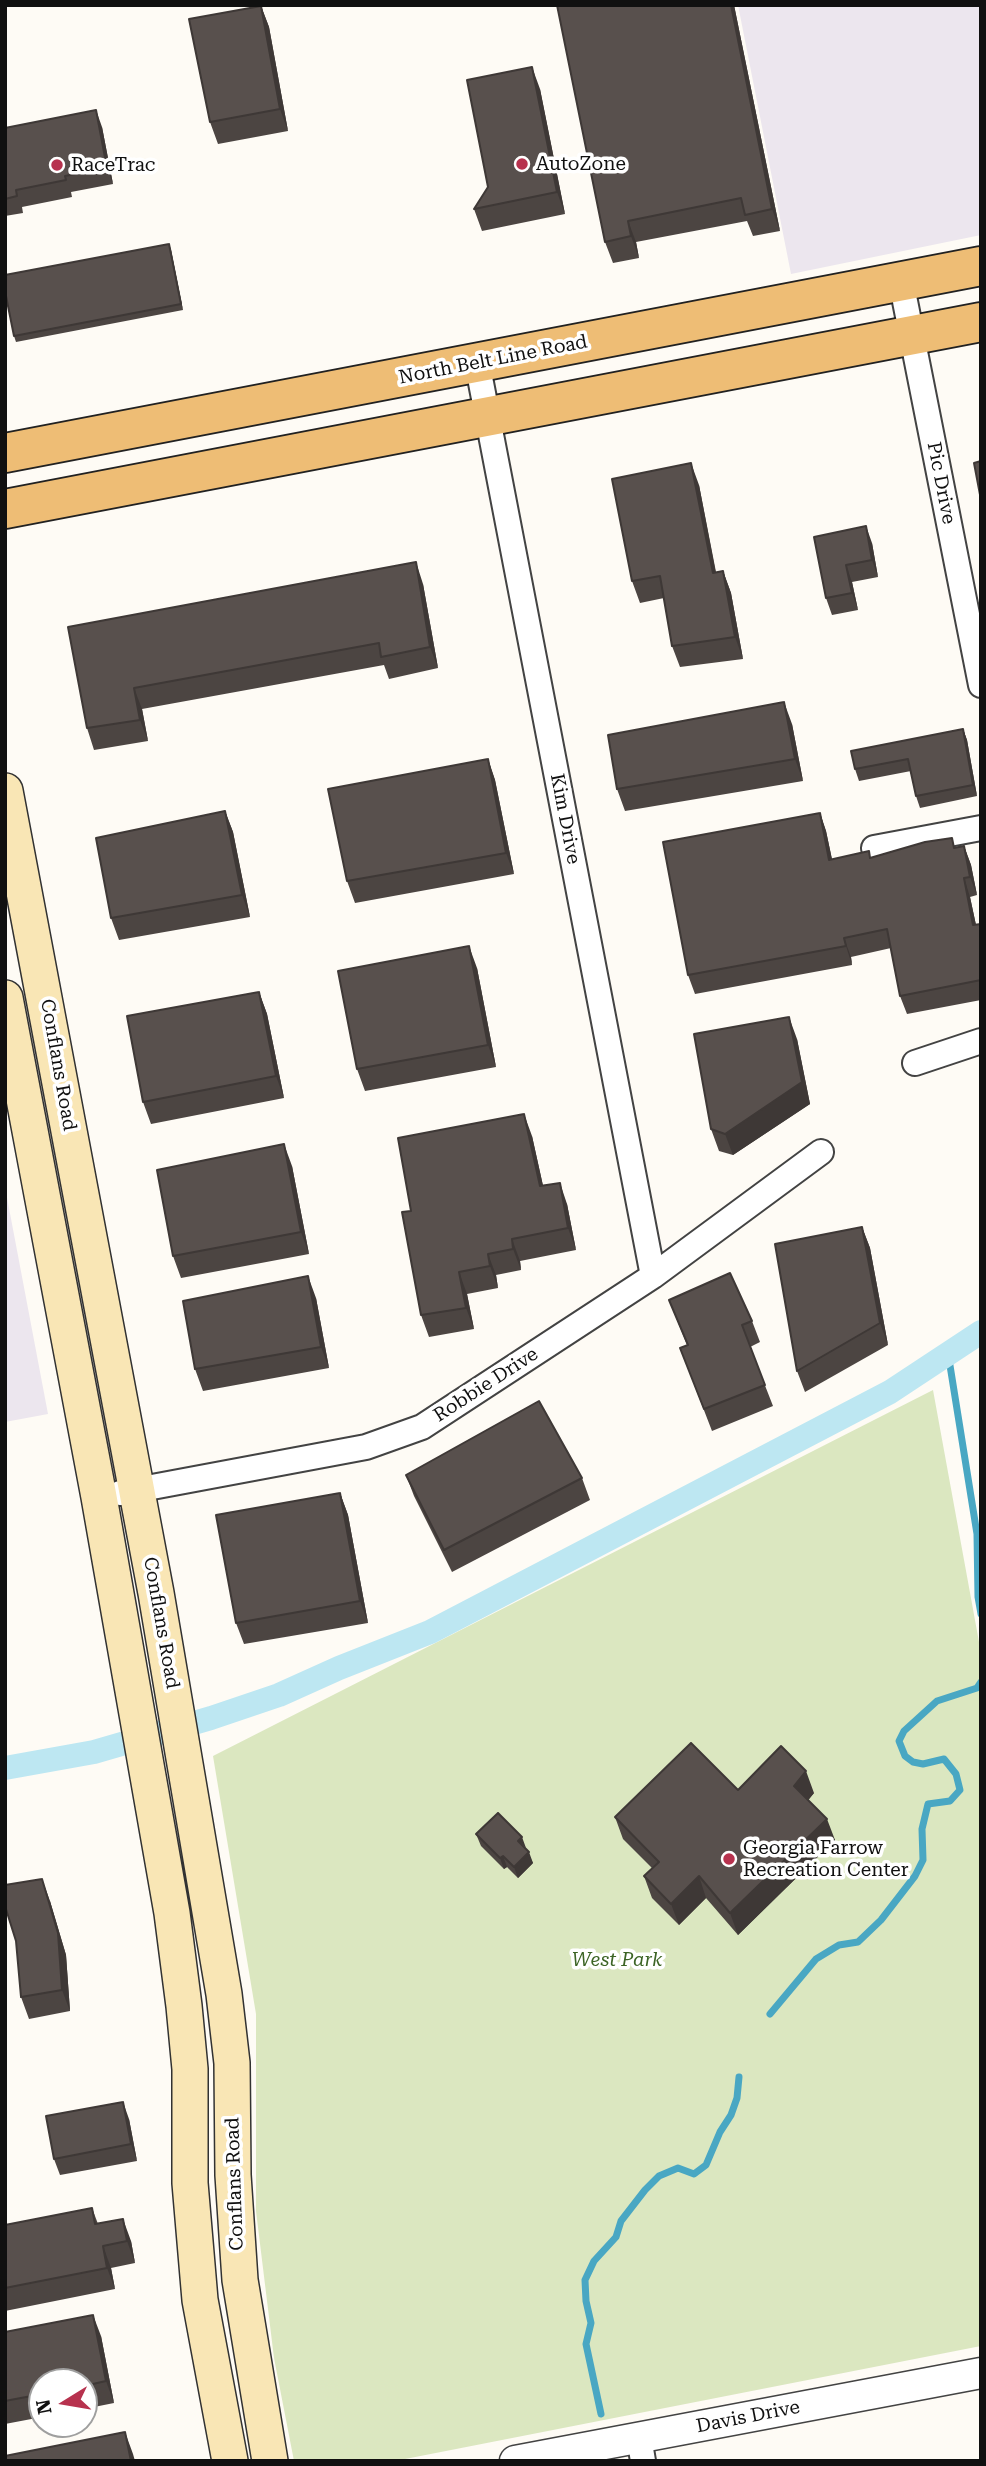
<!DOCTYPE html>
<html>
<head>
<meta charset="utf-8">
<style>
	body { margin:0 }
	#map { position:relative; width:986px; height:2466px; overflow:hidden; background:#fefbf5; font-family:"Roboto Serif",serif }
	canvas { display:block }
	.frame { position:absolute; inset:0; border:7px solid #101010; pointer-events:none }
	.north { position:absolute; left:28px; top:2368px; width:70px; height:70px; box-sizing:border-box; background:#fff; border:2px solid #9f9f9f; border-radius:50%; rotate:259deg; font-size:19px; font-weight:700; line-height:28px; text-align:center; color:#101010 }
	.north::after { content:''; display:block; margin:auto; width:24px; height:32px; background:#b7324e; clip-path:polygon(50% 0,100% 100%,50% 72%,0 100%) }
</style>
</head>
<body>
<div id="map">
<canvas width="986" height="2466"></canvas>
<div class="frame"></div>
<div class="north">N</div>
</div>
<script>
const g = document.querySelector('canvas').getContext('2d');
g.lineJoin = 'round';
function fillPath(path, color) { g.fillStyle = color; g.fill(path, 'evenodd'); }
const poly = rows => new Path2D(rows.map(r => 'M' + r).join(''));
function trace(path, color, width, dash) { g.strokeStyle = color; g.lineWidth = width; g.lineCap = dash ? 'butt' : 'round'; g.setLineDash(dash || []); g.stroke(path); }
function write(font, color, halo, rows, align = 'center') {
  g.font = font + ' "Roboto Serif",serif'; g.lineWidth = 7; g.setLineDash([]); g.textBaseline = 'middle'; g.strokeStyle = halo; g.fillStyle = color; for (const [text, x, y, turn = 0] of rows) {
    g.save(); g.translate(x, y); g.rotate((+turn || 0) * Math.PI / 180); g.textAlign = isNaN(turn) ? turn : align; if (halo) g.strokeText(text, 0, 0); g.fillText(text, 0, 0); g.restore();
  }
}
fillPath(poly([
	[738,5,981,5,981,235,791,274],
	[5,1187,48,1414,5,1422]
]), '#ece6ee');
fillPath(poly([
	[933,1390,981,1653,981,2346,395,2461,294,2461,274,2358,256,2211,256,2014,213,1756]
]), '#dbe7c0');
trace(poly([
	[948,1353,977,1534,978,1597,981,1614],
	[770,2014,816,1959,839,1945,858,1942,881,1920,915,1876,923,1860,922,1829,928,1804,950,1801,960,1790,956,1774,944,1759,923,1764,913,1762,905,1756,899,1741,904,1731,937,1701,977,1688,981,1682],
	[601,2414,586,2344,591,2323,586,2301,585,2280,594,2261,616,2237,621,2221,645,2190,659,2176,678,2168,694,2174,706,2165,720,2132,731,2115,737,2098,739,2077]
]), '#49a7c3', 7);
trace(poly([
	[5,1768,94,1752,211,1718,279,1695,339,1668,430,1632,890,1392,981,1332]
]), '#bde7f2', 24);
const minor = poly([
	[901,281,981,685],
	[477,362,653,1276],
	[874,848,981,828],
	[915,1063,981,1041],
	[120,1493,366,1447,422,1427,653,1276,821,1152],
	[639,2437,643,2461]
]);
const tertiary = poly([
	[515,2461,981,2373]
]);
const secondary = poly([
	[5,791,156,1593,224,1994,232,2063,233,2175,240,2280,270,2461],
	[5,998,99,1497,172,1913,184,2006,190,2069,190,2183,200,2300,230,2461]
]);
const primary = poly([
	[5,453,981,266],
	[5,509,981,322]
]);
trace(minor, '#434343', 28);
trace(tertiary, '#434343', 33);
trace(secondary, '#323232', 38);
trace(primary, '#212121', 42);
trace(minor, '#fff', 24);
trace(tertiary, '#fff', 30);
trace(secondary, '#f9e6b5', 35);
trace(primary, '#eebd75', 38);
fillPath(poly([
	[734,5,780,231,753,236,747,221,636,242,639,258,613,263,605,242],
	[261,6,269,27,288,131,218,144,210,122],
	[540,89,565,214,482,231,474,209,488,187],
	[102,127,113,184,71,192,72,197,22,207,23,213,5,216,5,128],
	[169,244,171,250,183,310,16,342,14,336],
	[699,485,716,572,723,571,731,593,743,659,680,667,672,646,664,598,640,603,632,581],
	[814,537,872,543,878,577,852,582,858,610,832,615,826,598],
	[423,584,438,668,389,679,384,665,142,709,148,741,94,750,87,728,68,627],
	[792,724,803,781,625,811,617,789],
	[963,729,967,740,977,796,920,808,916,796,911,771,859,781,855,769],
	[488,759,495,780,514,874,355,903,347,881],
	[225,811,233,832,250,917,119,940,111,918],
	[820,813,826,831,832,859,871,858,964,846,971,865,977,895,970,897,976,925,981,924,981,1000,907,1014,900,996,891,948,851,957,852,965,695,994,688,975],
	[477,968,496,1067,365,1091,357,1069],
	[259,992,267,1014,284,1098,151,1124,143,1102],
	[797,1039,810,1104,733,1155,719,1151,711,1129],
	[532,1136,543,1186,567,1204,576,1250,520,1261,521,1270,496,1275,498,1288,467,1294,474,1329,429,1337,421,1315,411,1211],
	[292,1166,309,1254,181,1278,173,1256],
	[862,1227,870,1248,888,1345,805,1392,797,1371],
	[316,1298,329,1368,203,1391,195,1369],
	[669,1300,752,1321,760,1342,750,1347,773,1406,712,1431,680,1348,687,1345],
	[406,1475,582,1478,590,1500,452,1572,414,1496],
	[340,1493,348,1515,368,1623,244,1644,236,1623],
	[738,1790,814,1793,808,1800,835,1840,738,1935,706,1898,679,1925,652,1898,644,1876,652,1868,623,1839,615,1817],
	[476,1834,525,1848,533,1863,518,1878,507,1867,504,1869,481,1846],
	[50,1901,66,1955,70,2011,29,2019,21,1997],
	[129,2119,137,2161,60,2175,54,2159],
	[92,2208,98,2224,131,2241,135,2263,111,2268,115,2289,5,2311,5,2225],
	[5,2332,101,2336,114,2403,84,2409,84,2382,42,2382,42,2417,5,2424]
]), '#4c4542');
fillPath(poly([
	[731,5,734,5,780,231,772,209],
	[261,6,269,27,288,131,280,109],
	[532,67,540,89,565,214,557,192],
	[96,110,102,127,113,184,107,168],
	[628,221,636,242,639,258,631,236],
	[169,244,171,250,183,310,181,304],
	[691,463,699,485,720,595,713,573],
	[866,526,872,543,878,577,872,560],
	[416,562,423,584,438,668,430,647],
	[846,565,852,582,858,610,852,593],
	[723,571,731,593,743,659,735,637],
	[134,688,142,709,148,741,140,720],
	[784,702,792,724,803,781,795,759],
	[963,729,967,740,977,796,973,785],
	[488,759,495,780,514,874,506,853],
	[225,811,233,832,250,917,242,895],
	[820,813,826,831,836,879,829,860],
	[964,846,971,865,977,895,970,877],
	[964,878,970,897,980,944,973,925],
	[844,938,851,957,852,965,846,946],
	[469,946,477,968,496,1067,488,1045],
	[259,992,267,1014,284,1098,276,1076],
	[789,1017,797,1039,810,1104,733,1155,725,1134],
	[524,1114,532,1136,548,1208,540,1186],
	[284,1144,292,1166,309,1254,301,1232],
	[560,1183,567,1204,576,1250,568,1228],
	[862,1227,870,1248,888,1345,880,1323],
	[512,1239,520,1261,521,1270,513,1249],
	[488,1254,496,1275,498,1288,490,1266],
	[459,1272,467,1294,474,1329,466,1308],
	[308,1276,316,1298,329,1368,321,1347],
	[340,1493,348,1515,368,1623,360,1601],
	[806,1771,814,1793,802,1808,794,1786],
	[827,1819,835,1840,738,1935,730,1913],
	[522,1837,526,1848,518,1841],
	[529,1852,533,1863,518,1878,514,1867],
	[503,1856,507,1867,504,1869,500,1858],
	[699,1876,706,1898,679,1925,671,1904],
	[42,1879,50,1901,66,1955,70,2011,62,1990],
	[123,2102,129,2119,137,2161,131,2144],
	[123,2219,131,2241,135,2263,127,2241],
	[103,2246,111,2268,115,2289,107,2268],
	[93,2315,101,2336,114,2403,106,2381],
	[125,2432,133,2454,135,2461,131,2461]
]), '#3e3836');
const building = poly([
	[557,5,731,5,772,209,745,215,741,198,628,221,631,236,605,242,557,5],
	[261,6,280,109,210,122,189,19,261,6],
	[532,67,557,192,474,209,488,187,467,80,532,67],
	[96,110,107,168,65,176,66,180,16,190,17,196,5,199,5,128,96,110],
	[169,244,181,304,14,336,5,291,5,275,169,244],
	[981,461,981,500,974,463,981,461],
	[691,463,713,573,723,571,735,637,672,646,660,576,632,581,612,479,691,463],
	[866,526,872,560,846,565,852,593,826,598,814,537,866,526],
	[416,562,430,647,381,657,379,643,134,688,140,720,87,728,68,627,416,562],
	[784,702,795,759,617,789,608,735,784,702],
	[963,729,973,785,916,796,908,759,855,769,851,751,963,729],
	[488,759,506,853,347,881,328,789,488,759],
	[225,811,242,895,111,918,96,838,225,811],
	[820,813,829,860,869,851,870,858,925,842,952,838,954,848,964,846,970,877,964,878,973,925,981,924,981,980,900,996,887,929,844,938,846,946,688,975,663,842,820,813],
	[469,946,488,1045,357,1069,338,971,469,946],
	[259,992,276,1076,143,1102,127,1016,259,992],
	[789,1017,802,1082,725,1134,711,1129,694,1034,789,1017],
	[524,1114,540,1186,560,1183,568,1228,512,1239,513,1249,488,1254,490,1266,459,1272,466,1308,421,1315,402,1212,411,1211,398,1138,524,1114],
	[284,1144,301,1232,173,1256,157,1170,284,1144],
	[862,1227,880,1323,797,1371,775,1244,862,1227],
	[730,1273,752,1321,742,1325,765,1385,704,1409,680,1348,688,1345,669,1300,730,1273],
	[308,1276,321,1347,195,1369,183,1301,308,1276],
	[539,1401,582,1478,444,1550,406,1475,539,1401],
	[340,1493,360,1601,236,1623,216,1515,340,1493],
	[691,1743,738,1790,781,1746,806,1771,794,1786,827,1819,730,1913,699,1876,671,1904,644,1876,659,1862,615,1817,691,1743],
	[498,1813,522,1837,518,1841,529,1852,514,1867,503,1856,500,1858,476,1834,498,1813],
	[42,1879,58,1933,62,1990,21,1997,16,1941,5,1906,5,1885,42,1879],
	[123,2102,131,2144,54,2159,46,2116,123,2102],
	[92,2208,95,2224,123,2219,127,2241,103,2246,107,2268,5,2288,5,2225,92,2208],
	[93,2315,106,2381,84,2386,84,2382,42,2382,42,2394,5,2401,5,2332,93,2315],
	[125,2432,131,2461,5,2461,5,2456,125,2432]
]);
fillPath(building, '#58504d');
trace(building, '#3e3836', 2);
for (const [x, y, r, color] of [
	[522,164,7,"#b7324e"],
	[57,165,7,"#b7324e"],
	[729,1859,7,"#b7324e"]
]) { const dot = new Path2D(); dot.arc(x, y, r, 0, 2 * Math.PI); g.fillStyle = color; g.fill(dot); trace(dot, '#fff', 2.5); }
write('19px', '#101010', '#fff', [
	["AutoZone",536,164],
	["RaceTrac",71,165],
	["Georgia Farrow",743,1848],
	["Recreation Center",743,1870]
], 'left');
write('19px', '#101010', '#fff', [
	["North Belt Line Road",493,360,-11],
	["Pic Drive",941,483,79],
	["Kim Drive",565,819,79],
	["Conflans Road",58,1065,80],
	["Robbie Drive",486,1385,-33],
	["Conflans Road",161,1623,80],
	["Conflans Road",235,2184,-92],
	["Davis Drive",748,2417,-11]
]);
write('italic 19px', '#3c6425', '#fff', [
	["West Park",617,1960]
]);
</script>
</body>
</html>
